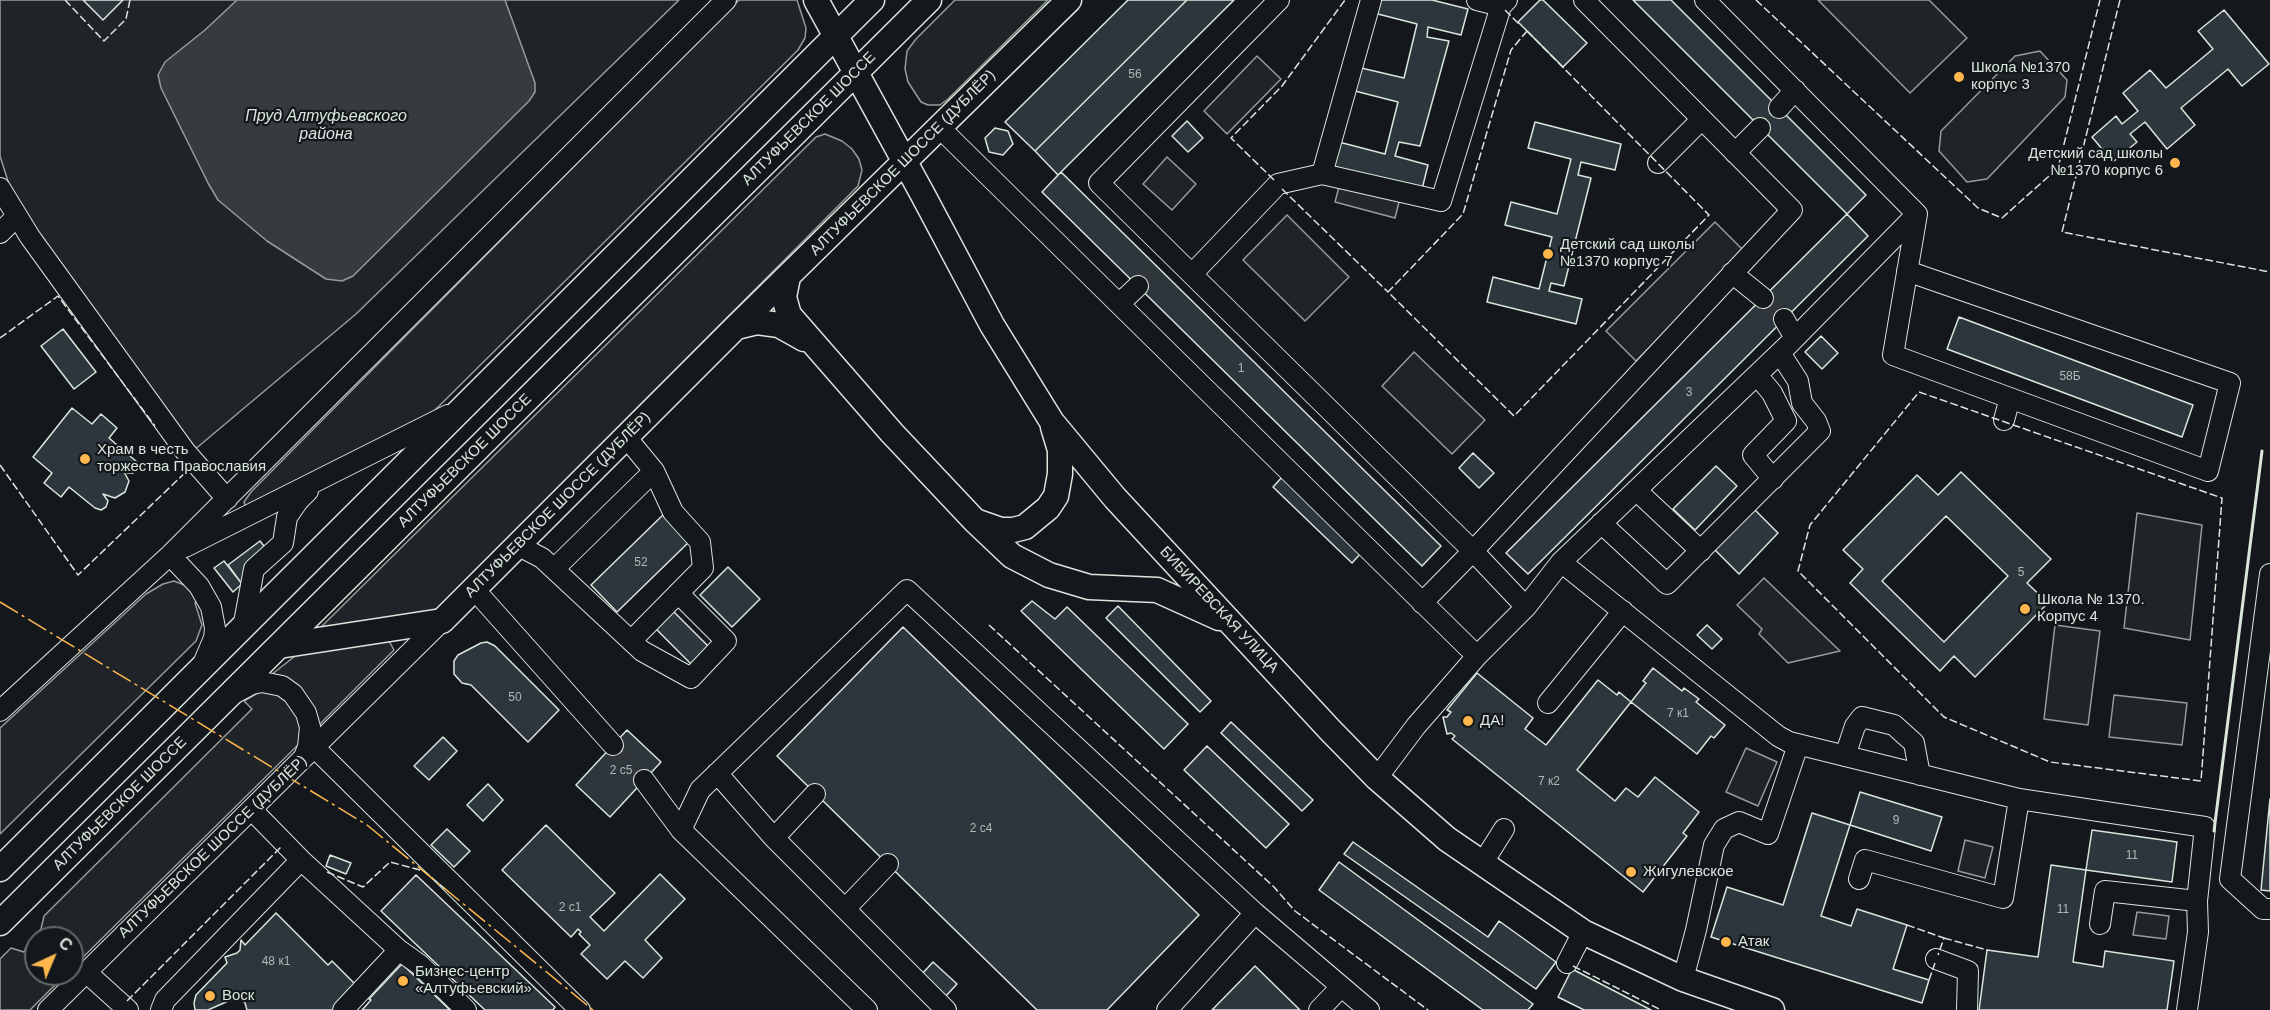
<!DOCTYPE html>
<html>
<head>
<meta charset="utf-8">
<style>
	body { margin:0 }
	#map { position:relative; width:2270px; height:1010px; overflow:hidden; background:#14181c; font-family:Arial,sans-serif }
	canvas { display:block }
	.north { position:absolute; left:24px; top:926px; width:60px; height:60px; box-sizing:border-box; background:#14181c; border:2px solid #626a69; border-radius:50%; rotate:44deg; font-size:16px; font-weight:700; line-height:24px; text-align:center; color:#d8e6dc }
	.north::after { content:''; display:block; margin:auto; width:21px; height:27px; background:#ffb74d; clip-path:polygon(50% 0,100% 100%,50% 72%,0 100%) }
</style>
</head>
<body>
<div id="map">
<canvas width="2270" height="1010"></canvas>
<div class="north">С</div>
</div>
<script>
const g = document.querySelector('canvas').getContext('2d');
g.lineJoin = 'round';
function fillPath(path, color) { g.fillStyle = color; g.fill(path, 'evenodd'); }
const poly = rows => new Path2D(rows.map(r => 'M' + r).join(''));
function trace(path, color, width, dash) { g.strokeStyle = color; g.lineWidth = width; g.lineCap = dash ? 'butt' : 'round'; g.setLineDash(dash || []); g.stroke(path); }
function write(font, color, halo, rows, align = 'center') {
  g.font = font + ' Arial,sans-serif'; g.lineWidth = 4.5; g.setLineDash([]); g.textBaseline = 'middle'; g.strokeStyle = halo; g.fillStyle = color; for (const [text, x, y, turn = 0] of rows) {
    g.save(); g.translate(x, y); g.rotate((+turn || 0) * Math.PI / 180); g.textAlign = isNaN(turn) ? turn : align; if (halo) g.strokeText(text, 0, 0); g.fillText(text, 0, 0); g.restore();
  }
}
const green = poly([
	[0,0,679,0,356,314,193,451,14,200,0,156,0,0],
	[739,0,797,0,806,28,805,38,798,50,431,414,246,508,244,502,251,492,739,0],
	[955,0,1048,0,948,99,940,105,928,105,921,102,908,82,905,69,907,51,916,39,955,0],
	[1818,0,1929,0,1967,38,1910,93,1818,0],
	[2040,51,2067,80,2065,97,1987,179,1967,182,1939,151,1941,131,2015,56,2040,51],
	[1257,56,1281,79,1227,134,1204,111,1257,56],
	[825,134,842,141,852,149,859,159,862,170,858,186,437,609,401,617,317,631,816,137,825,134],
	[1167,157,1196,184,1172,210,1143,184,1167,157],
	[1287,215,1349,277,1305,321,1243,260,1287,215],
	[1715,222,1745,252,1636,361,1606,331,1715,222],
	[1414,352,1485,420,1452,454,1382,386,1414,352],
	[2137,513,2202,525,2190,640,2124,628,2137,513],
	[1764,578,1840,651,1788,663,1759,634,1762,629,1737,605,1764,578],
	[174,581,187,586,199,599,195,603,202,625,196,641,0,834,0,728,146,594,163,584,174,581],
	[2055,625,2100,631,2088,725,2044,719,2055,625],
	[389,641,394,650,318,726,271,675,299,653,389,641],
	[261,691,284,696,299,716,301,740,298,745,72,968,72,938,36,938,36,974,66,974,30,1010,0,1010,0,959,11,948,24,952,28,943,41,929,44,916,252,709,244,701,261,691],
	[2114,695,2187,703,2182,745,2109,737,2114,695],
	[1746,748,1777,762,1758,806,1726,792,1746,748],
	[1965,840,1993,847,1985,878,1958,871,1965,840],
	[2137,912,2169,916,2166,939,2133,935,2137,912]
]);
fillPath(green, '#202428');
trace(green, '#939e99', 1.5);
const parking = poly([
	[1340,183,1400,198,1395,218,1335,202,1340,183]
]);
fillPath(parking, '#24282b');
trace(parking, '#939e99', 1.5);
const water = poly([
	[237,0,505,0,535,83,535,92,529,101,353,276,342,281,326,279,267,241,218,200,208,183,161,88,158,75,165,62,205,30,237,0]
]);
fillPath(water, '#363b3e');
trace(water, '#939e99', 1.5);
const building = poly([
	[83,0,123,0,103,20,83,0],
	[1128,0,1187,0,1035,151,1005,122,1128,0],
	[1187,0,1234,0,1058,175,1035,151,1187,0],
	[1378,0,1432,0,1468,9,1461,35,1428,27,1427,37,1449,41,1420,146,1399,142,1395,156,1428,165,1422,189,1333,167,1339,142,1385,154,1398,102,1351,90,1357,67,1404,78,1417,24,1374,13,1378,0],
	[1540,0,1543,0,1587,43,1563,67,1518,22,1540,0],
	[1633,0,1671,0,1866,195,1847,214,1633,0],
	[2224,10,2269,64,2242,86,2228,69,2181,108,2195,125,2167,149,2145,122,2130,134,2137,142,2113,162,2092,137,2116,116,2122,124,2138,111,2123,93,2150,70,2166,88,2213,49,2198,31,2224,10],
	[1187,121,1203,138,1188,152,1172,136,1187,121],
	[1535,122,1621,144,1615,170,1581,162,1578,175,1591,178,1564,286,1551,283,1549,291,1582,299,1576,324,1487,302,1493,277,1539,289,1552,237,1505,225,1511,202,1557,214,1571,159,1528,148,1535,122],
	[995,128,1008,131,1013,144,1003,155,989,152,985,138,995,128],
	[1061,172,1441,546,1422,566,1042,192,1061,172],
	[1847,214,1868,236,1528,574,1506,553,1847,214],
	[1959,317,2193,405,2182,437,1947,349,1959,317],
	[63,329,96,372,74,389,41,346,63,329],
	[1821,336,1838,353,1822,369,1805,352,1821,336],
	[72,408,92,424,101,414,117,428,109,438,137,462,137,468,133,473,128,473,123,470,129,481,125,492,115,498,103,494,108,501,106,507,101,510,95,508,69,487,61,497,44,483,52,473,33,457,72,408],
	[1473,453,1494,473,1479,488,1459,468,1473,453],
	[1716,466,1737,486,1695,530,1673,509,1716,466],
	[1961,472,2051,559,2027,583,2048,603,1975,677,1954,656,1940,671,1850,583,1863,569,1843,550,1917,475,1938,495,1961,472],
	[1946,516,2008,576,1944,642,1882,581,1946,516],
	[1283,476,1362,552,1352,563,1273,487,1283,476],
	[1754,509,1778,533,1739,574,1715,550,1754,509],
	[665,513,691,540,617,612,591,585,665,513],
	[260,541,274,559,242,584,228,565,260,541],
	[224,561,242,584,233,592,214,568,224,561],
	[728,567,760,599,732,627,700,595,728,567],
	[1032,601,1055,619,1067,607,1188,724,1164,749,1021,611,1032,601],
	[1118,606,1211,701,1200,712,1106,618,1118,606],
	[671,609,711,649,693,666,653,626,671,609],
	[1707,625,1722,639,1712,649,1697,635,1707,625],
	[903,627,1199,915,1107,1010,1037,1010,777,756,903,627],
	[487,642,495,646,559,710,528,742,471,685,462,683,454,674,454,661,458,655,481,643,487,642],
	[1653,668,1682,691,1684,688,1699,699,1696,702,1725,725,1714,738,1711,736,1697,754,1631,702,1646,683,1643,681,1653,668],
	[1477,673,1533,718,1525,729,1546,745,1598,680,1617,695,1619,692,1631,702,1577,770,1615,801,1626,788,1638,797,1655,777,1699,812,1683,833,1687,836,1643,892,1452,739,1455,736,1451,733,1447,734,1443,717,1447,717,1451,712,1447,710,1477,673],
	[1231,722,1313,800,1302,811,1221,733,1231,722],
	[627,730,661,762,610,817,576,785,627,730],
	[443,737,457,751,429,780,414,766,443,737],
	[1207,746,1289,824,1266,848,1184,770,1207,746],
	[488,784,503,800,483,821,467,805,488,784],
	[1860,792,1942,817,1931,851,1850,825,1860,792],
	[2270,799,2270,891,2261,890,2270,799],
	[1812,813,1850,825,1821,916,1851,926,1857,909,1907,925,1893,969,1929,980,1922,1003,1711,937,1727,887,1783,905,1812,813],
	[546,825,615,893,590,917,604,931,660,874,685,899,645,940,662,958,643,978,625,961,607,979,581,954,590,945,579,934,581,932,578,929,571,937,502,870,546,825],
	[447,829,470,851,454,867,431,845,447,829],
	[2092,830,2177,842,2172,882,2086,870,2092,830],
	[1353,842,1488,937,1499,921,1556,962,1536,989,1344,854,1353,842],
	[330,855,351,863,346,874,326,866,330,855],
	[1339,862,1533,1004,1528,1010,1483,1010,1319,890,1339,862],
	[2051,865,2086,870,2073,962,2103,967,2105,951,2174,961,2167,1010,1979,1010,1987,950,2038,957,2051,865],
	[416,875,555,1007,553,1010,485,1010,381,911,416,875],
	[276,913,328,965,332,961,358,987,336,1010,247,1010,245,1003,237,995,233,999,208,1010,195,1010,194,1003,196,995,227,963,225,957,237,953,240,950,241,940,245,945,276,913],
	[933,962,957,984,945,997,921,975,933,962],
	[402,964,450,1010,362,1010,371,1000,369,999,402,964],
	[1255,966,1300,1010,1212,1010,1255,966],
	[1572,969,1651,1010,1584,1010,1558,997,1572,969]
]);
fillPath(building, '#2c363c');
trace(building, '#d8e6dc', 1.5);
trace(poly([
	[1138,286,1156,267],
	[1763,298,1784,319],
	[613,745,644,780]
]), '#313739', 20, [20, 10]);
const minor = poly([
	[1279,0,1099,183,1473,551,1422,603],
	[1477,0,1501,6],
	[1779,108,1795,90],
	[939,127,1477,656],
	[1735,153,1760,128],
	[1658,163,1702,119],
	[1322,174,1441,201,1501,6,1507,0],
	[0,188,30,237,185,451,227,499],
	[0,233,16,217],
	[1907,271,2230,383,2208,471,1893,355,1917,214],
	[1732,273,1763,298],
	[1192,274,1278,184,1322,174,1371,0],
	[1119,304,1138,286],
	[1784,319,1795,338],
	[1757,375,1772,393,1786,421,1753,455,1773,479],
	[2004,420,2010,398],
	[626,437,654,471,673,512,700,542,703,568,631,641],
	[1636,490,1701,551],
	[1601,523,1667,584,1820,431,1816,421,1802,403,1798,381,1780,353],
	[517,545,542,558,642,651,691,678,726,641,678,593],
	[185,547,448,415],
	[170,555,199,586,211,607,215,628,214,638,203,664],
	[1561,562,1778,736,1789,742,2019,799,2003,898,1865,860,1859,879],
	[554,569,654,471],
	[2270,574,2230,879,2263,909,2270,909],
	[474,589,613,745],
	[1526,607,1473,551,1792,210,1584,0],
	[243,628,254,569,283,543,287,517,298,501,308,491],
	[235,693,252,684,262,682,282,686,293,694,306,713,310,727,308,747,304,757],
	[1548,703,1623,611],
	[0,711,170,555,726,0],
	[315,748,580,1010],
	[1845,756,1855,726,1862,717,1894,725,1914,743,1920,775],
	[717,773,774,838,946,1010],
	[1377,778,1416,726,1477,656,1526,607,1561,562,1787,346,1917,214,1705,0],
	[644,780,681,830,867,1010],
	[2019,799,2205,827,2197,901,2198,932,2187,1010],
	[681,830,700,790,907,590,1255,913,1369,1010],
	[774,838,815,794],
	[301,860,399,950],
	[1482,864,1504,829],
	[845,909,888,864],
	[2100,924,2105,891,2197,901],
	[1936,959,1968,971,1967,1010],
	[1567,963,1583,932],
	[86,972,128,1010],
	[1683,979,1696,930,1714,845,1724,829,1739,822,1768,834,1798,745],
	[48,1010,442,621],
	[161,1010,165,1000,301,860,252,810],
	[343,1010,399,950,420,965,466,1010],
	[1167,1010,1255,913],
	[1319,1010,1341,987]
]);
const major = poly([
	[816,0,923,195,992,325,1052,422,1115,498,1330,730,1377,778,1447,839,1583,932,1683,979,1772,1010],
	[788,277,784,297,789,315,892,433,975,521,1012,556,1049,575,1089,587,1157,590,1219,618],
	[736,327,757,322,779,325,804,339],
	[978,522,1001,530,1013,530,1025,527,1048,508,1056,496,1060,474,1060,450,1053,427],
	[279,646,442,621,736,327,1069,0],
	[0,869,872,0],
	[0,923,929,0]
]);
trace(minor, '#d8e6dc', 22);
trace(major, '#d8e6dc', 27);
trace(minor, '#14181c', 20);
trace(major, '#14181c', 24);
trace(poly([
	[65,0,104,41,126,19,130,0],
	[1756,0,1978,208,2002,218,2058,168,2100,0],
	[2120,0,2062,232,2270,272],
	[1505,10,1520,25],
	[1527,31,1709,215,1514,416,1388,292,1463,214,1511,50,1527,31],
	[1274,180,1231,138,1282,86,1345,0],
	[1282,189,1388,292],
	[0,338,58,296,155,426],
	[1919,392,2222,498,2201,781,2050,762,1944,717,1798,571,1810,525,1919,392],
	[0,465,78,575,188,470,180,460],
	[989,625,1274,887,1295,911,1428,1010],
	[327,872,363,887,390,862,424,871,445,889],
	[1907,925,1944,938,1938,955],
	[1944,938,1987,950],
	[1573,966,1661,1010],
	[1929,980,1935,963],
	[127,1001,282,846]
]), '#d8e6dc', 1.5, [8, 3]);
trace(poly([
	[2214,831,2262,451]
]), '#d8e6dc', 3);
trace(poly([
	[0,602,367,825,593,1010]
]), '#ffb74d', 1.5, [21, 4.5, 3, 4.5]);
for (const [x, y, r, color] of [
	[1959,77,6,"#ffb74d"],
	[2175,163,6,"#ffb74d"],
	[1548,254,6,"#ffb74d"],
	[85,459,6,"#ffb74d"],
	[2025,609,6,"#ffb74d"],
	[1468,721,6,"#ffb74d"],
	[1631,872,6,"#ffb74d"],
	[1726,942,6,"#ffb74d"],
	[403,981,6,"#ffb74d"],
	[210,996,6,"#ffb74d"]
]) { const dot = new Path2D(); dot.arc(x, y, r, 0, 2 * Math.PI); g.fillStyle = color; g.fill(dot); trace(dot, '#14181c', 2); }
write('12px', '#adbab4', null, [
	["56",1135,75],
	["1",1241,369],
	["58Б",2070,377],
	["3",1689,393],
	["52",641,563],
	["5",2021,573],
	["50",515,698],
	["7 к1",1678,714],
	["2 с5",621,771],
	["7 к2",1549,782],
	["9",1896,821],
	["2 с4",981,829],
	["11",2132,856],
	["2 с1",570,908],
	["11",2063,910],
	["48 к1",276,962]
]);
write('15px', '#d8e6dc', '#14181c', [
	["Школа №1370",1971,68],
	["корпус 3",1971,85],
	["Детский сад школы",2163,154,"right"],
	["№1370 корпус 6",2163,171,"right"],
	["Детский сад школы",1560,245],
	["№1370 корпус 7",1560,262],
	["Храм в честь",97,450],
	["торжества Православия",97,467],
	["Школа № 1370.",2037,600],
	["Корпус 4",2037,617],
	["ДА!",1480,721],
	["Жигулевское",1643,872],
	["Атак",1738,942],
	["Бизнес-центр",415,972],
	["«Алтуфьевский»",415,989],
	["Воск",222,996]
], 'left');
write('15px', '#d8e6dc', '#14181c', [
	["АЛТУФЬЕВСКОЕ ШОССЕ",809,119,-45],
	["АЛТУФЬЕВСКОЕ ШОССЕ (ДУБЛЁР)",903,163,-45],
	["АЛТУФЬЕВСКОЕ ШОССЕ",465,461,-45],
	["АЛТУФЬЕВСКОЕ ШОССЕ (ДУБЛЁР)",558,505,-45],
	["БИБИРЕВСКАЯ УЛИЦА",1219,610,47],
	["АЛТУФЬЕВСКОЕ ШОССЕ",120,804,-45],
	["АЛТУФЬЕВСКОЕ ШОССЕ (ДУБЛЁР)",213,847,-44]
]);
write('italic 16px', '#d8e6dc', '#14181c', [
	["Пруд Алтуфьевского",326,117],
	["района",326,135]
]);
</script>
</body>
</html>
